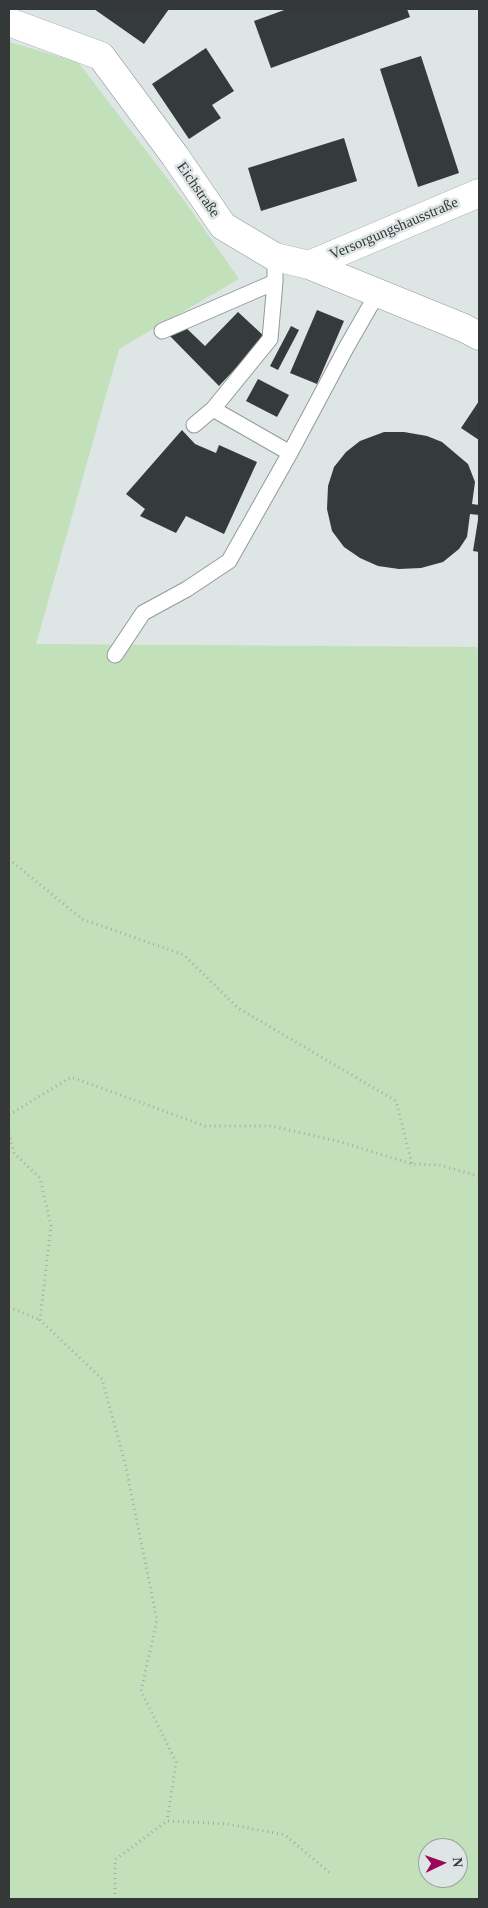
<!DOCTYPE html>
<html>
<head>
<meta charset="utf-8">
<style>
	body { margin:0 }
	#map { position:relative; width:488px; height:1908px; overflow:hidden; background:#dee5e5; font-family:"Times New Roman",serif }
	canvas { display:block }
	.frame { position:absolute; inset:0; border:10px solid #353838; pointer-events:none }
	.north { position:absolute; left:418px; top:1838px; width:50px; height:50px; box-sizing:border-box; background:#dee5e5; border:1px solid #9aa0a0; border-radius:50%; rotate:87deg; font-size:14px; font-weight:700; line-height:20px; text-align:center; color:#353838 }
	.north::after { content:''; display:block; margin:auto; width:18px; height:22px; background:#9c0856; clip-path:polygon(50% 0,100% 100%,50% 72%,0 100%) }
</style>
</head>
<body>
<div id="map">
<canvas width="488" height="1908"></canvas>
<div class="frame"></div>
<div class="north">N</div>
</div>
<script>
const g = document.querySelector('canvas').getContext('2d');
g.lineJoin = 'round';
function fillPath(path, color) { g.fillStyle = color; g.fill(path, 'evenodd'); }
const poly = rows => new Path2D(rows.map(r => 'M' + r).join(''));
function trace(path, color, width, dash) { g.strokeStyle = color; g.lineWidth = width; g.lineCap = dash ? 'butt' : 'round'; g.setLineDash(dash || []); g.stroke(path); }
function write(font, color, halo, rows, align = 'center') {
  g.font = font + ' "Times New Roman",serif'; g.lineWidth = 5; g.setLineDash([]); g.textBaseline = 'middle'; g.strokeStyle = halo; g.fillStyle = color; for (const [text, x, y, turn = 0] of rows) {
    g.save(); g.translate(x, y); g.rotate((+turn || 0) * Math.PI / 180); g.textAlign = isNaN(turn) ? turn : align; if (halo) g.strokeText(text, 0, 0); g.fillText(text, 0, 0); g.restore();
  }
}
fillPath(poly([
	[9,42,78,62,186,203,239,279,119,349,36,644,477,647,479,659,479,1899,9,1899],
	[428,1848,458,1848,458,1878,428,1878]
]), '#c2e1bb');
fillPath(poly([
	[94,9,169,9,144,44],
	[287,9,407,9,410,17,271,68,254,21],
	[206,48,234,91,212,105,221,118,189,139,152,84],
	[421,56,459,173,418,187,380,69],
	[344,138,357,181,261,211,248,168],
	[317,310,344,321,317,384,290,373],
	[238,312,265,337,219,386,168,334,183,325,205,346],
	[291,326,299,330,278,370,270,366],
	[258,379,289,395,277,417,246,401],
	[479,401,479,440,461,428],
	[182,430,195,444,216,453,219,445,257,462,224,534,186,516,176,533,140,516,145,509,126,494],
	[384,432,404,432,427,436,442,442,468,464,475,482,472,504,479,505,479,515,470,514,467,537,459,549,443,562,421,568,399,569,378,566,360,558,344,547,332,531,327,509,328,486,334,467,346,452,360,441],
	[478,520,479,520,479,552,473,551]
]), '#353a3c');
const service = poly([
	[162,331,275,282],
	[213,409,290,453],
	[194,425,213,409,270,339,275,282,275,257],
	[115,655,143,613,187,589,229,561,290,453,346,348,377,294]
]);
const minor = poly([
	[9,22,101,56,175,156,223,226,275,257,309,265,464,328,479,336],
	[309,265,479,193]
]);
trace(service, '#93999a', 17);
trace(minor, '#93999a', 29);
trace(poly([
	[9,859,82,919,184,955,238,1008,396,1101,412,1164],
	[9,1115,71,1077,205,1126,272,1126,341,1142,412,1164,439,1165,479,1176],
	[9,1133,14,1153,40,1178,51,1226,40,1320,102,1379,125,1463,157,1620,141,1691,176,1762,167,1821],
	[9,1307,40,1320],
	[115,1899,115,1860,167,1821,228,1824,285,1835,330,1873]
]), '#a5abab', 3, [1, 4]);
trace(service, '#fff', 15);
trace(minor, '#fff', 28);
write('15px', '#353838', '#dee5e5', [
	["Eichstraße",198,190,55],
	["Versorgungshausstraße",394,229,-23]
]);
</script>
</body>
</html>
